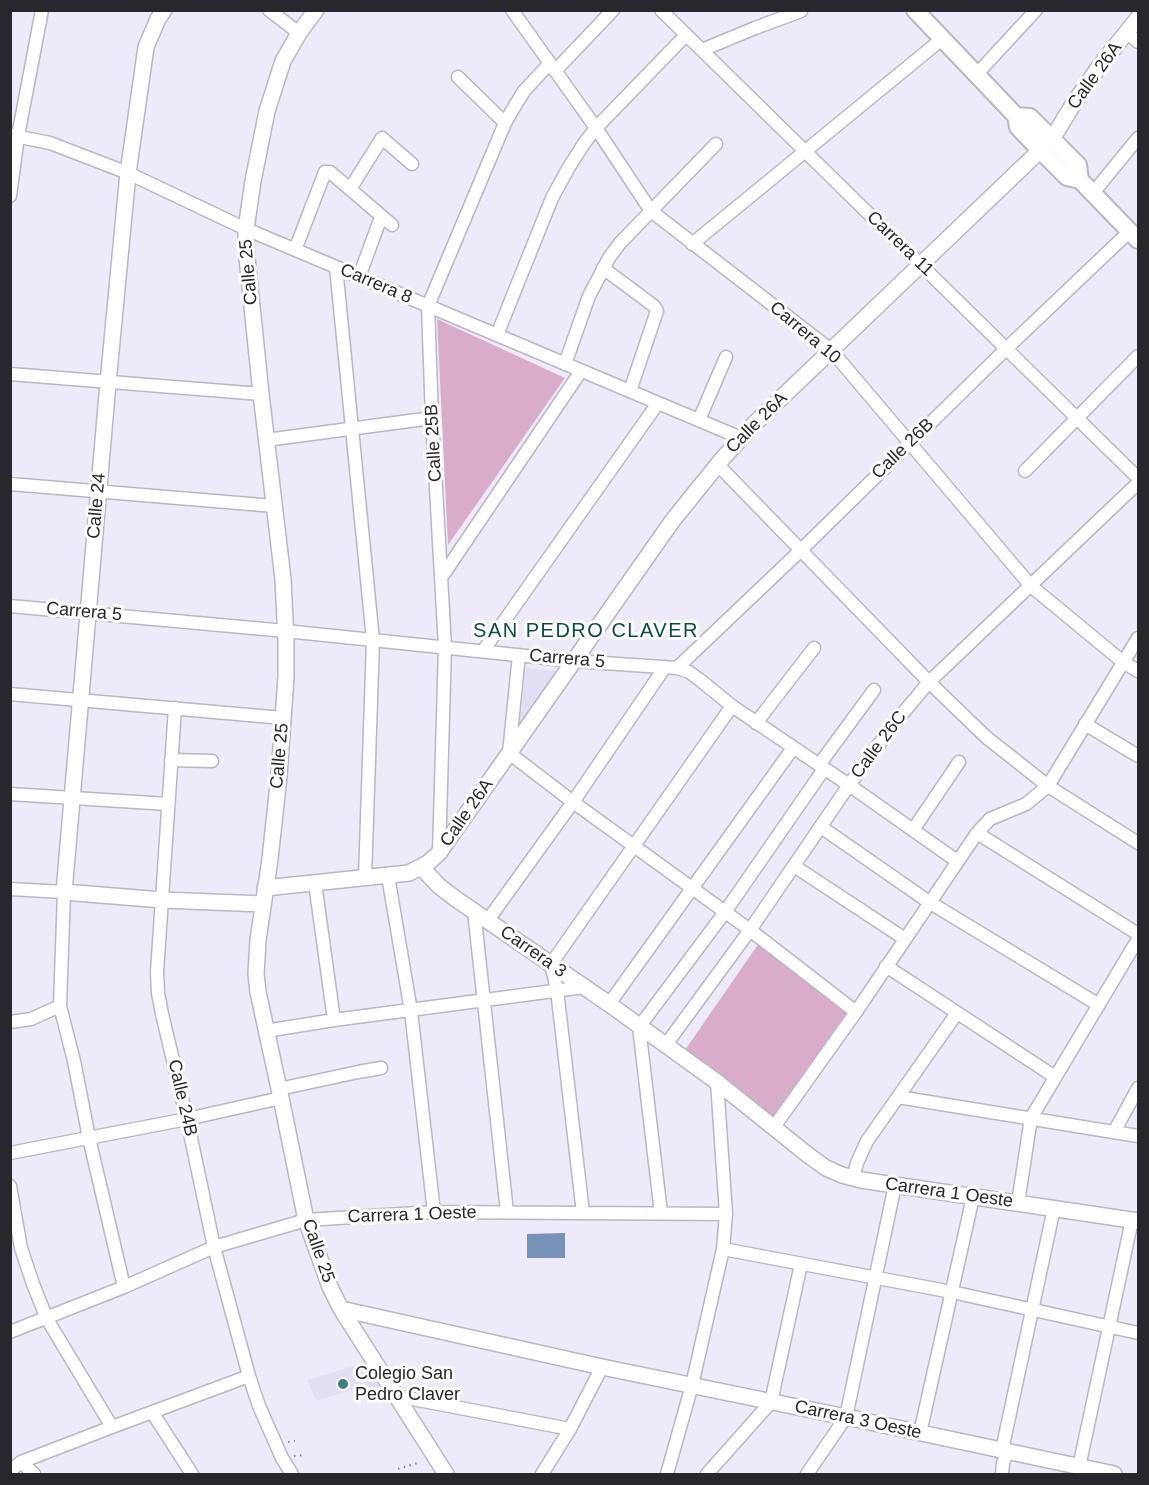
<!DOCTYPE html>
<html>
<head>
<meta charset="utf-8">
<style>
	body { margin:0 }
	#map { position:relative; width:1149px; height:1485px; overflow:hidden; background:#eeeaf9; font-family:Arial,sans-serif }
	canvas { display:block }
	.frame { position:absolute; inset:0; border:12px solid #29272d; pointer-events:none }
</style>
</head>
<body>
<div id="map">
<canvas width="1149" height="1485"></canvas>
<div class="frame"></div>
</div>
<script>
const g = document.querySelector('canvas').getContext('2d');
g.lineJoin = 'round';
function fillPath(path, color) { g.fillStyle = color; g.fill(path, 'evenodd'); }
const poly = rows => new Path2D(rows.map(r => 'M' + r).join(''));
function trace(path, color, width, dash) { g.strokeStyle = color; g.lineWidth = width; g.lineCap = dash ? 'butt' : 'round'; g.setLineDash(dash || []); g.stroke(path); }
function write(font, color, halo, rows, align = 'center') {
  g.font = font + ' Arial,sans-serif'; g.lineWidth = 6; g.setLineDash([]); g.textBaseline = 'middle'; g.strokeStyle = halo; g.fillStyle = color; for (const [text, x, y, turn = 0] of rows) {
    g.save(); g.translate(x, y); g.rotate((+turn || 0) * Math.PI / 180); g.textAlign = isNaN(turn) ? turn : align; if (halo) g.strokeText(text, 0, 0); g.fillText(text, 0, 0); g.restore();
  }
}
fillPath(poly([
	[526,668,557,671,520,723],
	[364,1363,381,1389,362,1397,357,1388,316,1401,307,1380]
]), '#e4def4');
fillPath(poly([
	[437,319,565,378,448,545],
	[759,943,851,1014,774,1118,683,1053]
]), '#d9adca');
fillPath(poly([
	[565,1233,565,1258,527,1258,527,1234]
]), '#7793ba');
const minor = poly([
	[269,10,299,33],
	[512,10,596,128,651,211,831,350,1031,586,1123,662,1138,671],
	[661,10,1138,478],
	[1126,32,1138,42],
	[702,50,755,28,801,11],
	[555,71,613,10],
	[976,75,1036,10],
	[458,77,505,123],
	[10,135,50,143,128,173,246,229,741,438],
	[350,189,382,138,412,164],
	[1093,193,1138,138],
	[10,196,18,136,42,10],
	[692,244,942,39],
	[295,250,325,172,330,172,392,225],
	[336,267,373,640,365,878],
	[603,268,654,306,657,311,630,391],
	[359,277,381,217],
	[497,335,552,198,569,167,585,142,596,128,686,35],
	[565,364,589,296,609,258,620,243,651,211,716,144],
	[10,374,261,394],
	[699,420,726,357],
	[266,440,432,418],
	[718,465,929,682,986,737,1048,786,1138,843],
	[1025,471,1138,356],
	[10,484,274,506],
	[441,578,581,371],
	[10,606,286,631,574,661,677,668,689,672,700,680,732,706,849,785,957,861],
	[483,651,658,403],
	[519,655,509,753,573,802,750,930,856,1012],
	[677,668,801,550,1007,348,1130,231],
	[10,694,283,718],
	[175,708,157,972,158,993,162,1014,187,1119,214,1247,249,1376,259,1406,282,1458,292,1474],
	[756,723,814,648],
	[1085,724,1138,756],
	[171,760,212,761],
	[819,765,874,690],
	[10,794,168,804],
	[821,827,929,902,1099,1005],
	[913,830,959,762],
	[977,833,1138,934],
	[439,853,445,647,432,418,428,306,505,123,513,109,524,91,550,63],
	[794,866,905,939],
	[388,876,411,1011,434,1212],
	[315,883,334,1020],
	[10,889,64,892,60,1006,74,1061,89,1138,124,1287],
	[474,911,507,1212],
	[488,920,573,802,665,667],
	[886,966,1055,1077],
	[609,1004,793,748],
	[10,1022,31,1019,60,1006],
	[265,1031,334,1020,584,987],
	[665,1046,750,930,849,785,893,725,929,682,1138,483],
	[279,1089,358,1072,381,1068],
	[898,1097,1138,1136],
	[774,1127,856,1012,977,833,990,819,1026,804,1048,786,1138,638],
	[1114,1132,1138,1088],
	[10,1153,187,1119,281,1098],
	[853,1178,857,1163,867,1141,957,1013],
	[10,1186,21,1248,33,1284,47,1319,112,1427],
	[1018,1203,1031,1118,1138,939],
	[583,1213,557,990,551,964,732,706],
	[661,1213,639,1027,725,912,824,769],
	[723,1249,952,1292,1138,1333],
	[10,1332,124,1287,214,1247,306,1220,434,1212,726,1214],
	[397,1396,570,1429],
	[152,1412,192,1474],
	[920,1433,973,1197],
	[1002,1450,1054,1208],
	[21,1462,34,1474],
	[1079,1467,1132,1220],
	[10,1471,21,1462,112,1427,249,1376],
	[542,1474,570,1429,602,1367],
	[667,1474,692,1385,723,1249,726,1214,717,1082],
	[707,1474,771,1402,801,1264],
	[807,1474,846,1417,895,1185],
	[1002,1474,1003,1463,1008,1451]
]);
const tertiary = poly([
	[164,10,158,19,146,47,128,173,108,383,64,892,162,900,263,904],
	[316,10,299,33,283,61,267,111,253,181,246,229,246,248,261,394,283,579,286,640,286,677,279,776,270,859,258,940,256,974,258,992,281,1098,306,1220,330,1287,341,1309,446,1474],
	[421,867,439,886,456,899,609,1004,717,1082,808,1155,826,1168,842,1175,861,1180,1138,1221],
	[265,888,409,873,428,863,439,853,673,520,723,458,754,424,1052,139,1074,103,1099,67,1138,18],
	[341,1309,602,1367,846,1417,1114,1474]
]);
const secondary = poly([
	[915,10,1016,116,1018,127,1040,150,1067,177,1080,180],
	[1016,116,1030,117,1078,165,1080,180,1138,240]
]);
trace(minor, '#bab6c4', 15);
trace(tertiary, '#bab6c4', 18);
trace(secondary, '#bab6c4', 20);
trace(poly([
	[288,1442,295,1441],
	[294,1456,304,1455],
	[398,1469,421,1462]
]), '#898691', 2, [1.5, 4.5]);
trace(minor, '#fff', 12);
trace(tertiary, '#fff', 15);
trace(secondary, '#fff', 16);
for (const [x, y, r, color] of [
	[343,1384,6,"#3a8281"]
]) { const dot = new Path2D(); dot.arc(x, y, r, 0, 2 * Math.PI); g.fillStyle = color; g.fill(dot); trace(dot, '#fff', 2); }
write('18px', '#29272d', '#fff', [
	["Calle 26A",1095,76,-54],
	["Carrera 11",900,244,44],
	["Calle 25",249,272,-95],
	["Carrera 8",376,284,23],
	["Carrera 10",805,333,40],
	["Calle 26A",757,423,-45],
	["Calle 25B",434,443,-93],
	["Calle 26B",903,449,-44],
	["Calle 24",97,506,-85],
	["Carrera 5",84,612,5],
	["Carrera 5",567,659,5],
	["Calle 26C",879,745,-53],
	["Calle 25",280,756,-85],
	["Calle 26A",467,813,-55],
	["Carrera 3",533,952,35],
	["Calle 24B",182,1098,77],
	["Carrera 1 Oeste",949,1193,8],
	["Carrera 1 Oeste",412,1215,-2],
	["Calle 25",318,1251,71],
	["Carrera 3 Oeste",858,1420,12]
]);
write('18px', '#29272d', '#fff', [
	["Colegio San",355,1374],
	["Pedro Claver",355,1395]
], 'left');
g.letterSpacing = '1.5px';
write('20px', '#0b4b4b', '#fff', [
	["SAN PEDRO CLAVER",586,631]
]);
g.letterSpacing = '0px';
</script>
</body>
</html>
